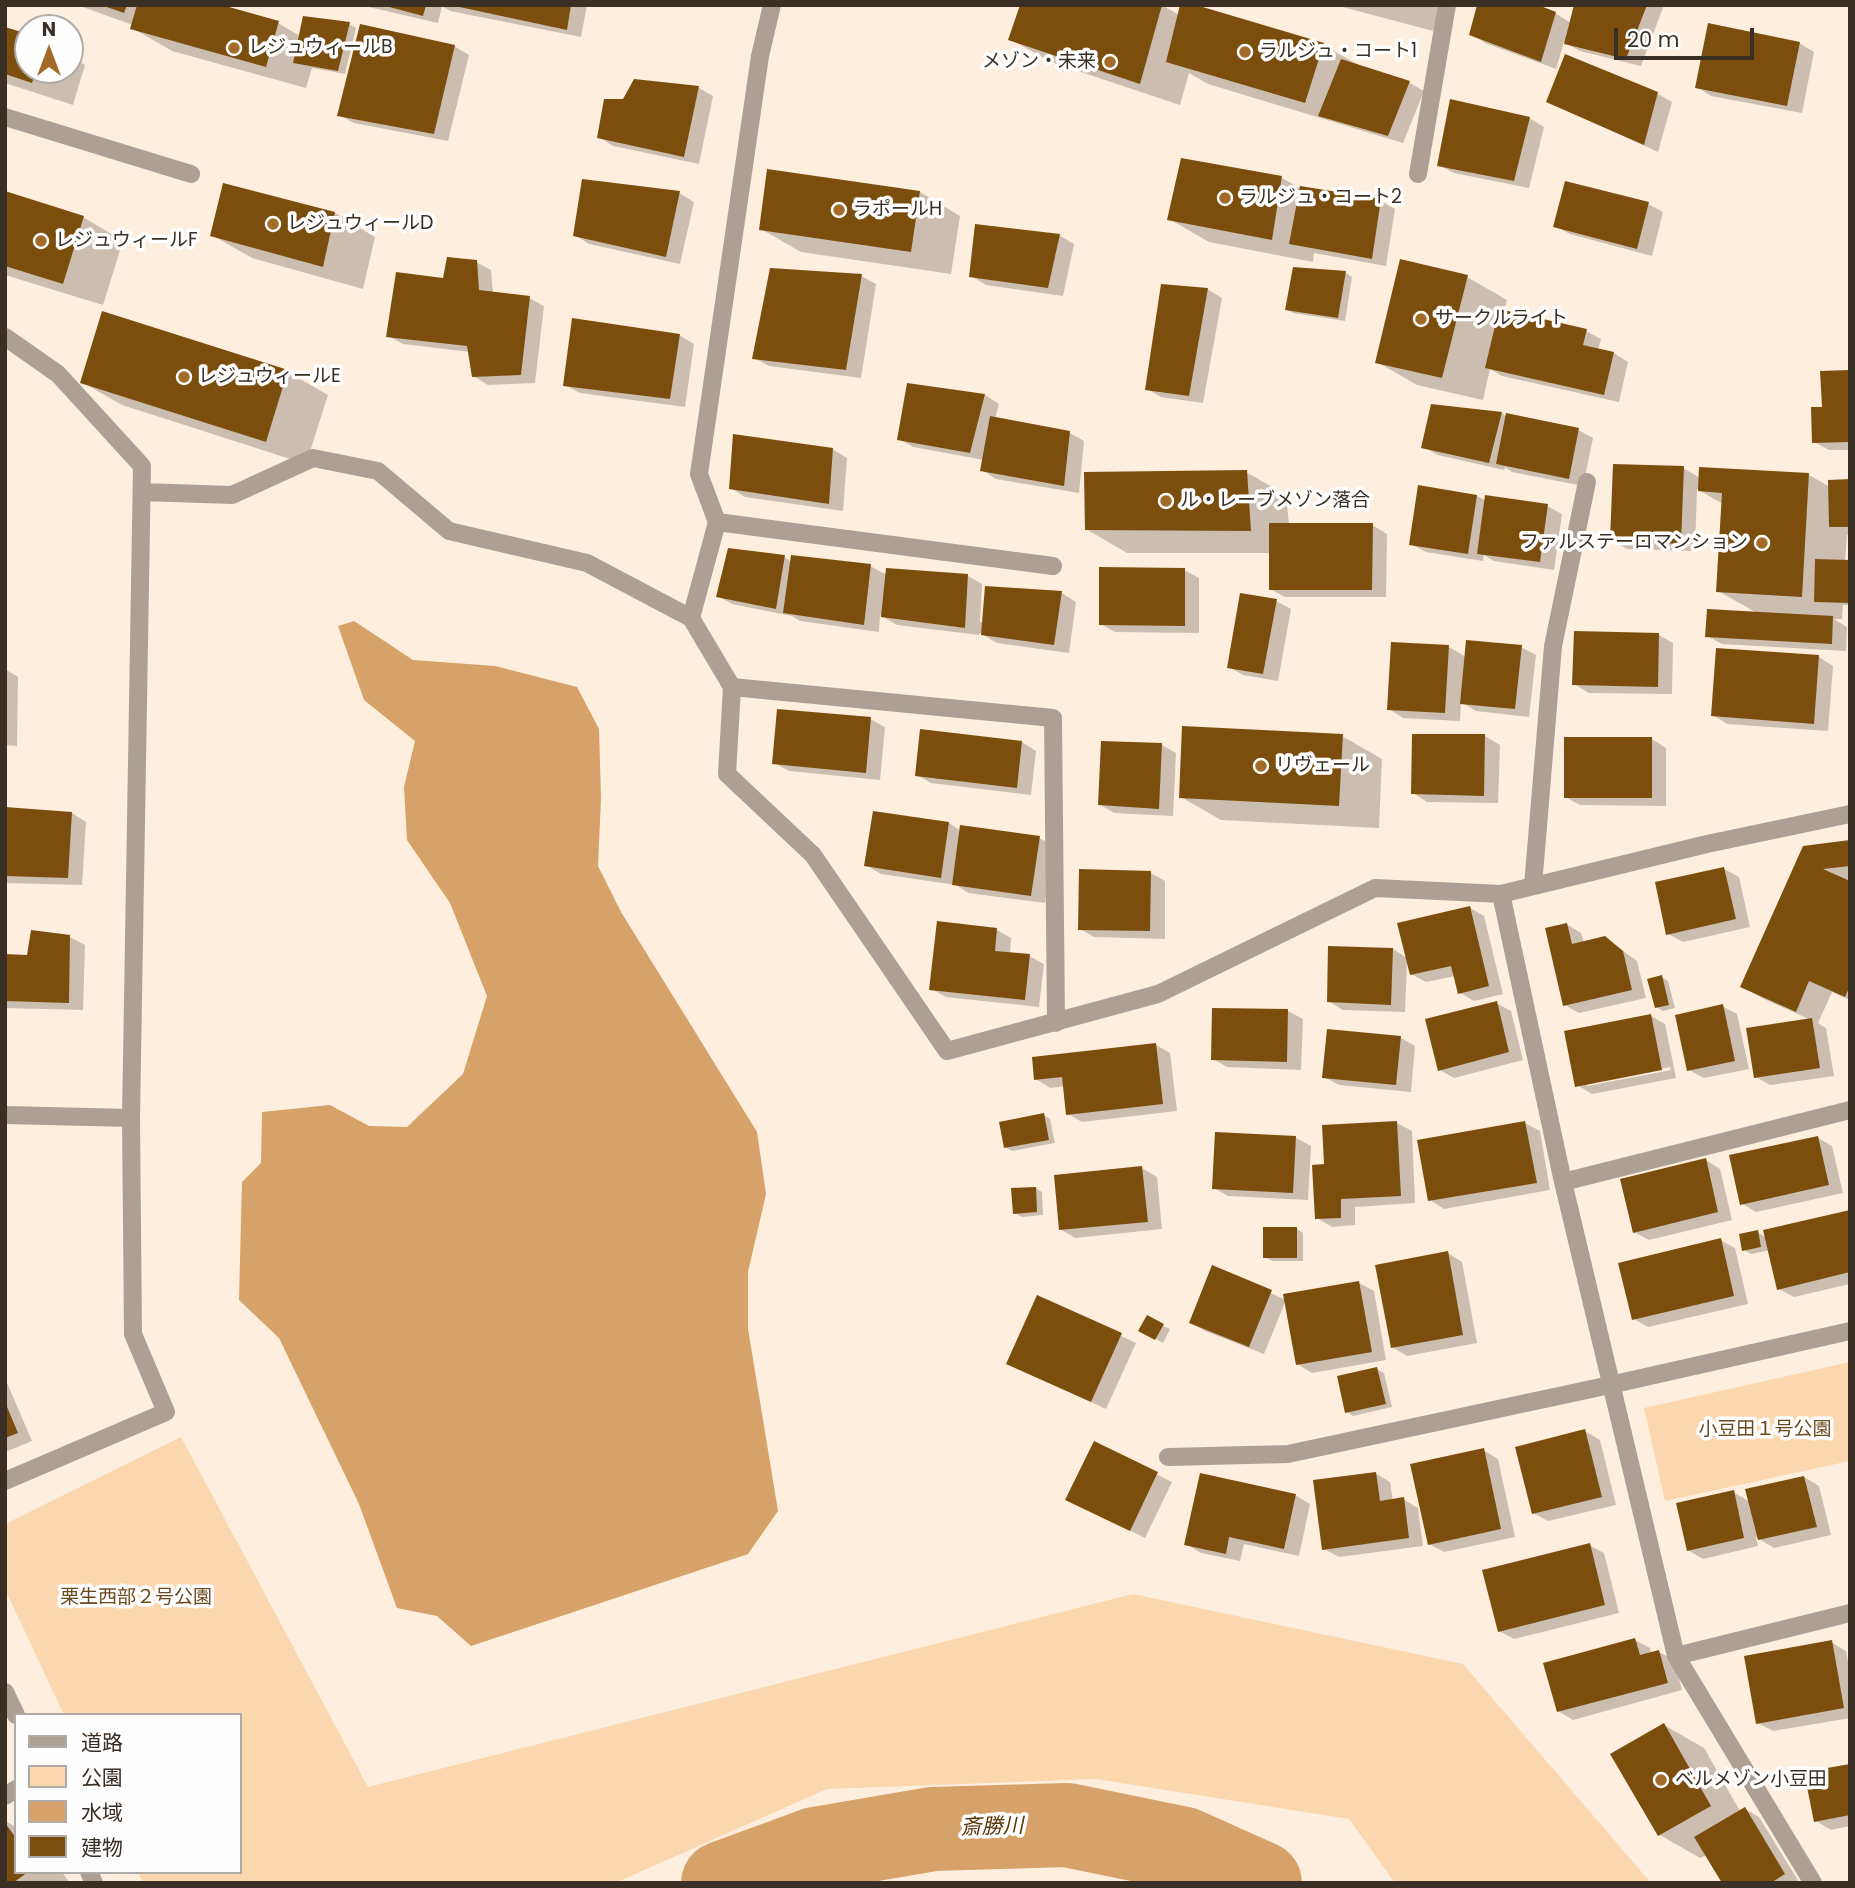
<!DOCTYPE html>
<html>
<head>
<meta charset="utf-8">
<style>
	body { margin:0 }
	#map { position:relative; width:1855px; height:1888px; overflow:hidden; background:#feeedd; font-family:Poppins,"Noto Sans JP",sans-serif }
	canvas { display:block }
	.frame { position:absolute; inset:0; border:7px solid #392f24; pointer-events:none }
	.legend { position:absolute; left:14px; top:1713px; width:228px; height:161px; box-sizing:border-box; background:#fefefe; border:2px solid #afaba7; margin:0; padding:9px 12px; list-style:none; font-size:21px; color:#392f24 }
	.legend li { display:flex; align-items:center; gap:14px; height:35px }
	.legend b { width:35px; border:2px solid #afaba7 }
	.north { position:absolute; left:14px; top:14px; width:70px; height:70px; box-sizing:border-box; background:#fefefe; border:2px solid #afaba7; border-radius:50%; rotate:0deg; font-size:19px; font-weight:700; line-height:28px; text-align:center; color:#392f24 }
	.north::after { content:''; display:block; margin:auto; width:24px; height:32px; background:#a26b27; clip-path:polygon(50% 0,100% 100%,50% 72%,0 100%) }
	.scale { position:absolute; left:1614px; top:28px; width:140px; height:32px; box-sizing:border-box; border:4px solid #392f24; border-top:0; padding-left:9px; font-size:21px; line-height:24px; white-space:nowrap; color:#392f24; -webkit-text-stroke:5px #fefefe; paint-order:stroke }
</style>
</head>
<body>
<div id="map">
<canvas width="1855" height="1888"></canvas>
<div class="frame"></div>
<ul class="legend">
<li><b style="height:9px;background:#aca095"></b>道路</li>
<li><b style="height:19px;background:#fbd7b0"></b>公園</li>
<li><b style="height:19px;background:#d6a269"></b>水域</li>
<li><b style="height:19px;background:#7c4e0e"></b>建物</li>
</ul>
<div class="north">N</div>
<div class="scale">20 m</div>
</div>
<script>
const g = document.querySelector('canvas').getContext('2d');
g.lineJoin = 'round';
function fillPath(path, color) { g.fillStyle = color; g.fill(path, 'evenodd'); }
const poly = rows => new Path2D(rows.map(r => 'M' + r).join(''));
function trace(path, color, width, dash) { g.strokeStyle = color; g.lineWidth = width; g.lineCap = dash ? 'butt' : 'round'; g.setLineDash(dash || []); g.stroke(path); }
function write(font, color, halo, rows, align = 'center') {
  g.font = font + ' Poppins,"Noto Sans JP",sans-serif'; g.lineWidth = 7; g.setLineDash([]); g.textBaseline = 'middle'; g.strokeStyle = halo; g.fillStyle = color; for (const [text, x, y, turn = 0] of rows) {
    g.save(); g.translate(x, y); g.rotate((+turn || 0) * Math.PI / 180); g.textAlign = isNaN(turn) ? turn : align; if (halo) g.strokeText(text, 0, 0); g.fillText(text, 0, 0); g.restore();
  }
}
fillPath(poly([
	[1850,1362,1850,1461,1665,1501,1644,1408],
	[181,1437,368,1787,1133,1594,1463,1664,1651,1883,1395,1883,1349,1819,1096,1779,827,1789,615,1883,143,1883,138,1872,240,1872,240,1715,64,1715,5,1589,5,1524]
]), '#fbd7b0');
fillPath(poly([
	[354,621,413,660,495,666,577,687,599,729,601,798,598,866,621,912,757,1132,766,1194,748,1272,748,1329,778,1511,748,1554,471,1646,437,1616,397,1608,359,1504,279,1338,239,1300,242,1182,261,1163,262,1112,330,1105,369,1126,407,1127,463,1074,487,996,450,903,407,840,404,787,415,741,364,700,338,626]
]), '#d6a269');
fillPath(poly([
	[77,5,216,5,278,23,300,36,349,24,356,28,345,74,312,68,306,88,172,51,132,28,133,25],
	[360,5,587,5,581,37,450,11,442,6,438,23],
	[1022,5,1162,5,1179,15,1323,45,1364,68,1410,83,1424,91,1403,143,1208,84,1189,73,1180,105,1051,62,1010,39],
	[1335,5,1440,5,1433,31],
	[1576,5,1664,5,1641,66,1580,51,1564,42,1556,69,1485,43,1471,34,1555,13,1571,23],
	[5,29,28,36,28,70,70,70,70,56,85,65,73,105,5,83],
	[1799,43,1814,52,1802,113,1711,96,1697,87],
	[454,46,469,55,448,141,354,123,339,115],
	[1566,56,1658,94,1672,102,1658,152,1548,102],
	[699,88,713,96,699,164,613,146,599,137,624,100],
	[1529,118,1544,127,1529,188,1454,173,1439,165],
	[1282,178,1301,189,1381,201,1395,209,1386,266,1314,253,1313,262,1209,242,1169,219],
	[920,192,960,216,951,274,801,252,761,229],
	[5,193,83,217,123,241,103,305,5,275],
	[679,193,694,202,680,264,589,244,575,235],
	[1648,204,1663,212,1652,256,1570,234,1555,226],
	[335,213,375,237,363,289,252,258,212,235],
	[1059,235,1074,244,1063,296,986,285,971,276],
	[476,262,491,270,493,293,529,298,544,306,535,383,488,385,473,376,470,352,403,344,388,336,444,280],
	[1294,269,1346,273,1352,277,1345,321,1293,313,1287,309],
	[861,276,876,284,861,378,769,366,754,358],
	[1467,277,1507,300,1504,312,1586,331,1601,339,1598,350,1614,353,1628,362,1619,402,1502,376,1490,369,1483,400,1417,385,1377,362],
	[1207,289,1222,298,1203,403,1161,397,1147,389],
	[104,313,288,372,328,395,306,464,122,405,82,382],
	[679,335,694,344,685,407,580,393,565,385],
	[1850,372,1850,450,1829,450,1814,442,1823,409],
	[909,385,985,395,999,404,995,419,1070,433,1084,441,1079,493,996,479,982,470,984,460,913,447,899,439],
	[1502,413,1507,417,1578,430,1593,438,1583,486,1512,472,1505,467,1504,470,1438,455,1423,447],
	[832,449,847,458,843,511,745,497,731,488],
	[1683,468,1700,478,1809,475,1830,487,1850,481,1850,535,1847,535,1845,562,1850,562,1850,605,1843,605,1842,619,1834,619,1847,627,1846,651,1722,644,1707,636,1757,613,1718,591,1723,504,1697,489,1695,551,1627,549,1612,540],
	[1246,472,1286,495,1289,525,1372,525,1387,534,1386,597,1285,597,1270,589,1270,553,1127,553,1086,529],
	[1420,487,1477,496,1486,501,1547,506,1562,514,1554,570,1494,561,1484,555,1483,561,1426,552,1411,544],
	[784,557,792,562,870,566,887,575,968,576,982,584,980,622,983,622,986,588,1062,593,1076,602,1069,653,997,643,980,633,979,635,897,625,880,615,879,632,800,621,792,616,732,604,718,596],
	[1184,570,1199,578,1199,633,1115,632,1101,624],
	[1276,601,1291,609,1278,681,1243,675,1229,667],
	[1659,635,1673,643,1672,694,1589,693,1574,684],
	[1449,647,1466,657,1521,647,1536,655,1529,717,1476,711,1461,702,1460,721,1403,718,1389,709],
	[1819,657,1833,666,1828,731,1727,724,1713,715],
	[5,669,18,677,17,746,5,745],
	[870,719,885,727,880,780,789,771,774,763],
	[1413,735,1485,736,1500,745,1498,803,1427,802,1413,793],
	[1342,736,1382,759,1379,828,1221,820,1181,797],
	[1652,739,1666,748,1666,806,1580,805,1565,797],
	[1022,742,1036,751,1031,795,931,783,917,775],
	[1162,745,1176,753,1173,816,1114,813,1099,804],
	[5,809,72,813,86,822,82,885,5,883],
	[949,823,961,831,1039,838,1054,846,1045,903,968,893,956,885,881,874,866,865],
	[1850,842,1850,881,1846,881,1850,883,1850,1000,1832,992,1818,1023,1826,1028,1834,1076,1770,1085,1756,1077,1811,1020,1764,999,1743,987,1804,848],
	[1724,869,1739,877,1750,927,1683,942,1668,934],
	[1151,873,1165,881,1165,939,1094,937,1080,929],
	[1470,908,1484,916,1503,994,1474,1001,1459,992,1455,976,1426,982,1411,974,1407,962,1405,1012,1343,1010,1328,1001,1393,949,1407,958],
	[1566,924,1581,933,1584,943,1605,938,1637,961,1646,998,1579,1013,1565,1005],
	[997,930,1011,938,1010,954,1029,956,1044,964,1039,1007,946,997,931,989],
	[70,937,85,945,83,1010,5,1008,5,956,28,957],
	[1661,977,1668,981,1675,1008,1663,1011,1656,1007],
	[1496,1003,1511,1011,1523,1060,1454,1078,1440,1070],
	[1722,1006,1737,1014,1749,1069,1704,1078,1689,1070],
	[1288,1011,1303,1019,1301,1070,1227,1067,1213,1059],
	[1651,1016,1665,1024,1676,1078,1592,1094,1577,1085],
	[1670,1067,1671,1070,1587,1086,1587,1083],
	[1401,1038,1415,1046,1411,1092,1339,1085,1324,1077],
	[1156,1045,1170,1053,1177,1111,1082,1122,1068,1114,1065,1086,1050,1088,1036,1079],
	[1044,1115,1050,1119,1055,1143,1012,1151,1005,1147],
	[1397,1123,1412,1131,1415,1203,1355,1207,1355,1225,1332,1227,1317,1218,1326,1166],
	[1525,1123,1540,1131,1550,1190,1444,1209,1430,1200],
	[1296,1138,1311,1146,1308,1200,1228,1196,1214,1188],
	[1818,1138,1832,1146,1843,1193,1756,1212,1741,1203],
	[1706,1160,1720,1169,1732,1220,1649,1240,1634,1232],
	[1142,1168,1157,1177,1162,1229,1075,1238,1060,1229],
	[1036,1188,1042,1192,1043,1215,1022,1217,1015,1213],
	[1850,1211,1850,1284,1794,1297,1779,1289,1770,1250,1751,1254,1744,1250,1757,1232,1767,1238],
	[1297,1229,1303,1233,1303,1261,1272,1261,1265,1257],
	[1720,1240,1735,1248,1748,1304,1648,1327,1634,1319],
	[1448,1253,1462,1262,1477,1343,1407,1356,1392,1347],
	[1213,1268,1286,1300,1264,1354,1205,1331,1191,1323],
	[1359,1283,1374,1291,1386,1360,1312,1373,1297,1364],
	[1038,1297,1136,1343,1106,1409,1008,1363],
	[1147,1318,1170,1329,1163,1343,1141,1330],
	[1377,1369,1384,1373,1392,1407,1353,1416,1347,1412],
	[5,1378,32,1441,5,1452],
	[1585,1431,1600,1440,1616,1505,1548,1521,1533,1513],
	[1095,1444,1172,1482,1145,1538,1082,1507],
	[1483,1450,1498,1459,1515,1537,1444,1552,1429,1544],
	[1375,1473,1390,1482,1393,1501,1403,1499,1418,1508,1423,1546,1339,1557,1324,1549],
	[1804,1477,1819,1486,1831,1535,1774,1548,1756,1537,1758,1546,1703,1559,1688,1550,1733,1492,1750,1502],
	[1295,1495,1310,1504,1299,1556,1244,1544,1240,1561,1201,1553,1186,1544],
	[1589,1545,1604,1553,1619,1613,1514,1639,1499,1631],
	[1635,1640,1650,1648,1651,1654,1659,1652,1674,1660,1682,1690,1573,1720,1558,1711],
	[1831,1642,1846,1651,1850,1672,1850,1718,1773,1731,1758,1723],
	[1664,1725,1704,1748,1740,1811,1745,1809,1759,1817,1799,1882,1724,1883,1707,1855,1700,1858,1660,1835,1613,1754],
	[1850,1765,1850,1826,1831,1830,1816,1821],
	[5,1821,16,1827,16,1872,62,1872,70,1883,5,1883]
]), '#0003');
trace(poly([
	[723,1883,816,1849,933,1829,1067,1825,1184,1849,1260,1883]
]), '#d6a269', 84);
fillPath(poly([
	[101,5,127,5,124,13],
	[137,5,222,5,279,21,266,67,130,29],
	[382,5,426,5,423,16],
	[450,5,571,5,567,30],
	[1020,5,1162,5,1140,84,1008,40],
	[1180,5,1196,5,1324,43,1305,103,1166,62],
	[1477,5,1538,5,1556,12,1541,62,1469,35],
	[1574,5,1647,5,1626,59,1564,44],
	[303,16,350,22,338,71,293,63],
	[1708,23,1800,42,1787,106,1695,88],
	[360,24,455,45,434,134,337,116],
	[5,27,28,34,28,70,36,70,32,83,5,74],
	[1565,54,1658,92,1644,145,1546,102],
	[1341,59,1410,81,1388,136,1318,116],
	[634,79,699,86,684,157,597,138,604,99,623,99],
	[1450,99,1530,117,1514,181,1437,166],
	[1181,158,1282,176,1272,240,1167,220],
	[767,169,920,191,911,252,759,230],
	[582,179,680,191,666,257,573,236],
	[1565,181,1649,202,1637,249,1553,227],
	[223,183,335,212,323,267,210,236],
	[1300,186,1381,199,1372,259,1289,244],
	[5,191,84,216,63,284,5,266],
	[975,224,1060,234,1048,288,969,277],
	[447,257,477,260,479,290,530,296,521,375,472,377,467,346,386,337,396,272,443,278],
	[1400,259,1468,275,1442,378,1375,363],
	[1293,267,1346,271,1338,318,1285,310],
	[770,268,862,274,846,370,752,359],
	[1161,284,1208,288,1189,396,1145,390],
	[1499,309,1587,329,1583,345,1614,352,1604,395,1485,368],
	[102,311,288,370,266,442,80,383],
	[572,318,680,334,670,399,563,386],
	[1850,370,1850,442,1812,443,1811,407,1822,407,1820,371],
	[907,383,985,394,970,453,897,440],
	[1431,404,1502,412,1489,463,1421,448],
	[1506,413,1579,428,1569,479,1496,464],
	[990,416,1070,431,1064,486,980,471],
	[733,434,833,448,829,504,729,489],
	[1613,464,1684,466,1681,544,1610,541],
	[1699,467,1809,473,1802,597,1716,592,1722,493,1698,491],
	[1247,470,1251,531,1085,530,1084,472],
	[1850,479,1850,527,1829,527,1828,480],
	[1418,485,1477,495,1468,554,1409,545],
	[1485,495,1548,504,1540,562,1477,554],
	[1269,523,1373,523,1372,590,1269,590],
	[728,548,785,555,776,609,716,597],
	[791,555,871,564,864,625,783,613],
	[1815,559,1850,560,1850,603,1814,602],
	[1099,567,1185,568,1185,626,1099,625],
	[886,568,968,574,965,628,881,617],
	[985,586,1062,591,1054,645,981,635],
	[1240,593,1277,599,1263,674,1227,668],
	[1707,609,1833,616,1832,644,1705,637],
	[1574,631,1659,633,1658,687,1572,685],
	[1466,640,1522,645,1515,709,1460,704],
	[1391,642,1449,645,1445,713,1387,710],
	[1716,648,1819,655,1814,724,1711,716],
	[777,709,871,717,866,773,772,764],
	[1182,726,1343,734,1339,806,1179,798],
	[920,729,1022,741,1017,788,915,776],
	[1412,734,1485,734,1484,796,1411,794],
	[1564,737,1652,737,1652,798,1564,798],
	[1101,741,1162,743,1159,809,1098,805],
	[5,807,72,812,68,878,5,876],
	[873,811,949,822,941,878,864,866],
	[960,825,1040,836,1031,896,952,885],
	[1850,840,1850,866,1823,869,1850,881,1850,986,1845,997,1809,981,1796,1012,1740,987,1803,846],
	[1724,867,1736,919,1666,935,1655,882],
	[1079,869,1151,871,1150,931,1078,930],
	[1470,906,1489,986,1458,994,1451,966,1410,975,1397,923],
	[937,921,997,928,995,951,1030,954,1025,1000,929,990],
	[1567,923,1572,944,1605,936,1623,951,1632,990,1563,1006,1545,928],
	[31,930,70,935,69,1003,5,1001,5,954,27,955],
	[1328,946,1393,948,1391,1005,1327,1002],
	[1662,975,1669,1005,1655,1008,1647,979],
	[1497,1001,1509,1052,1438,1071,1425,1019],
	[1723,1004,1735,1061,1687,1071,1675,1015],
	[1212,1008,1288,1009,1287,1062,1211,1060],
	[1651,1014,1662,1070,1575,1087,1564,1031],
	[1812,1018,1820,1068,1754,1078,1746,1028],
	[1327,1029,1401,1036,1396,1085,1322,1078],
	[1156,1043,1163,1104,1066,1115,1062,1077,1034,1080,1032,1057],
	[1044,1113,1049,1140,1004,1148,999,1122],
	[1397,1121,1401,1196,1341,1199,1341,1218,1315,1219,1312,1165,1324,1164,1322,1125],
	[1525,1121,1537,1183,1428,1201,1417,1140],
	[1215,1132,1296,1136,1293,1193,1212,1189],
	[1818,1136,1829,1185,1740,1205,1729,1155],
	[1706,1158,1718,1212,1633,1233,1620,1179],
	[1142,1166,1148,1222,1059,1230,1054,1175],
	[1036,1187,1037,1212,1013,1214,1011,1188],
	[1850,1210,1850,1272,1777,1290,1763,1230],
	[1263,1227,1297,1227,1297,1258,1263,1258],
	[1758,1230,1761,1247,1742,1251,1739,1234],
	[1721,1238,1734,1296,1632,1320,1618,1263],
	[1448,1251,1463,1335,1391,1348,1375,1265],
	[1212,1265,1272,1290,1249,1347,1189,1323],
	[1359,1281,1372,1352,1296,1365,1283,1294],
	[1037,1295,1122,1333,1091,1402,1006,1364],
	[1147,1315,1164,1324,1155,1340,1138,1331],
	[1377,1367,1386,1404,1345,1413,1337,1376],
	[5,1402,18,1433,5,1438],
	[1585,1429,1602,1497,1532,1514,1515,1447],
	[1094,1441,1158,1472,1130,1531,1065,1500],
	[1484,1448,1501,1529,1428,1545,1410,1464],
	[1376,1472,1380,1501,1404,1497,1409,1538,1322,1550,1313,1480],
	[1200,1473,1296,1494,1284,1549,1229,1537,1226,1554,1184,1545],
	[1804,1476,1817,1527,1758,1540,1745,1489],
	[1734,1490,1744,1538,1687,1551,1676,1503],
	[1590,1543,1605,1605,1498,1632,1482,1570],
	[1635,1638,1640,1655,1659,1650,1668,1683,1557,1712,1543,1663],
	[1832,1640,1844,1708,1756,1724,1744,1656],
	[1664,1723,1711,1806,1658,1836,1610,1754],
	[1850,1764,1850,1815,1814,1822,1804,1772],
	[1745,1807,1785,1874,1771,1883,1722,1883,1694,1837],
	[5,1823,16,1838,16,1872,28,1872,13,1883,5,1883]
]), '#7c4e0e');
trace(poly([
	[1533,886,1553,646,1587,482]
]), '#aca095', 18);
trace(poly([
	[691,618,717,522]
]), '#aca095', 18);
trace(poly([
	[772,5,760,56,699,474,717,522,1053,566],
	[5,117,191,174],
	[1418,174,1447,5],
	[5,337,58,374,142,466,131,1118,133,1334,166,1412,5,1481],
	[142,492,232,495,313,458,378,471,449,531,587,563,691,618,732,687,727,774,813,855,947,1051,1158,994,1375,888,1501,894,1563,1182],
	[732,687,1053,718,1056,1023],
	[1501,894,1707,844,1850,814],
	[1168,1457,1288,1454,1610,1385],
	[1676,1656,1850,1613],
	[5,1692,16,1715],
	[5,1796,16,1789],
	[89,1872,94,1883],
	[1813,1883,1676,1656,1563,1182,1850,1110]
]), '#aca095', 18);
trace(poly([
	[5,1115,131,1118],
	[1610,1385,1850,1331]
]), '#aca095', 18);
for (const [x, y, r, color] of [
	[234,48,7,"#a26b27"],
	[1245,52,7,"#a26b27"],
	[1110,62,7,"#a26b27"],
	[1225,198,7,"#a26b27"],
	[839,210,7,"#a26b27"],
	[273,224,7,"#a26b27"],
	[41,241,7,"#a26b27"],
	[1421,319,7,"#a26b27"],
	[184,377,7,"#a26b27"],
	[1166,501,7,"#a26b27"],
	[1762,543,7,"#a26b27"],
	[1261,766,7,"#a26b27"],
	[1661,1780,7,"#a26b27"]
]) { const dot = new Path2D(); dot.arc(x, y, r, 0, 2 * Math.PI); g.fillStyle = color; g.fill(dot); trace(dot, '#fefefe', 2.5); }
write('19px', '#392f24', '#fefefe', [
	["レジュウィールB",248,48],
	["ラルジュ・コート1",1259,52],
	["メゾン・未来",1096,62,"right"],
	["ラルジュ・コート2",1239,198],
	["ラポールH",853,210],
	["レジュウィールD",287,224],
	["レジュウィールF",55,241],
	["サークルライト",1435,319],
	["レジュウィールE",198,377],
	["ル・レーブメゾン落合",1180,501],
	["ファルステーロマンション",1748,543,"right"],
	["リヴェール",1275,766],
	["ベルメゾン小豆田",1675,1780]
], 'left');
write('19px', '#6d491e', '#fefefe', [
	["小豆田１号公園",1765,1430],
	["栗生西部２号公園",136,1598]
]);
write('italic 21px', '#583506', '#fefefe', [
	["斎勝川",992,1828,-2]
]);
</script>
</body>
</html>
